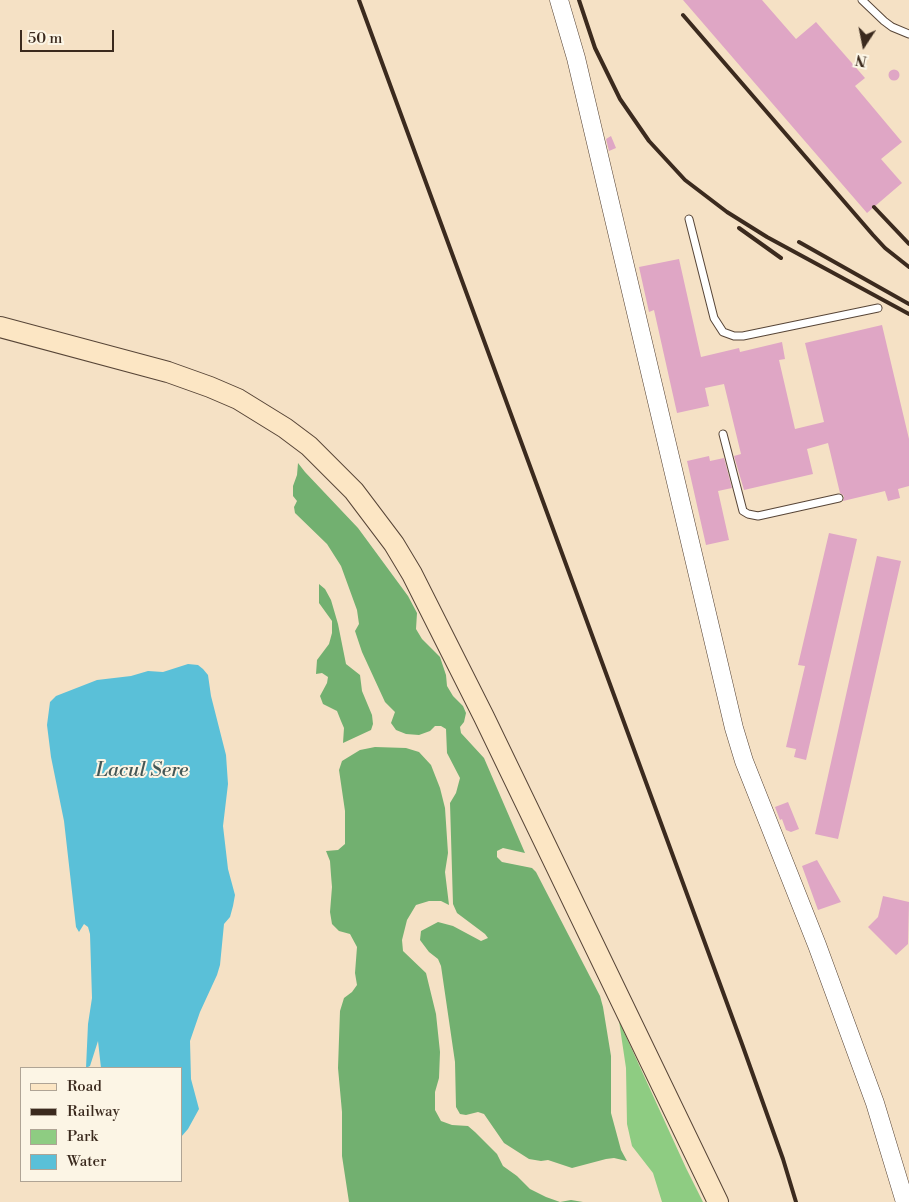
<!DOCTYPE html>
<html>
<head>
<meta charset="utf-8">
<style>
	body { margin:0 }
	#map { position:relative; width:909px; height:1202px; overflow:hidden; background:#f5e1c5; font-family:"Libre Bodoni",serif }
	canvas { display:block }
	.legend { position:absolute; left:20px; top:1067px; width:162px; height:115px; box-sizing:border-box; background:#fcf5e5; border:1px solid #afa495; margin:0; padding:6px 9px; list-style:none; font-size:15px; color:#3b2a1e }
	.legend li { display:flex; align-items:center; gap:10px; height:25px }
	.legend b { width:25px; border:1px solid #afa495 }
	.north { position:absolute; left:839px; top:20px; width:50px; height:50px; -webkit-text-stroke:4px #fcf5e5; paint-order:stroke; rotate:191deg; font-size:14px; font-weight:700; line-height:20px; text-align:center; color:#3b2a1e }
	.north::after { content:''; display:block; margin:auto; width:18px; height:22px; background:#3b2a1e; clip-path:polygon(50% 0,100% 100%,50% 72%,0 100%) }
	.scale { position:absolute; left:20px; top:30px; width:94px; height:22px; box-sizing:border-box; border:2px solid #3b2a1e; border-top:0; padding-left:6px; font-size:15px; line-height:18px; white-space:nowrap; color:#3b2a1e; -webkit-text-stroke:4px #fcf5e5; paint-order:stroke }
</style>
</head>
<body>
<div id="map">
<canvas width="909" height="1202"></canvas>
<ul class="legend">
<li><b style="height:6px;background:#fce6c4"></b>Road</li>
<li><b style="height:6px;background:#3b2a1e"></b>Railway</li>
<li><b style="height:14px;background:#8ecc82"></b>Park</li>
<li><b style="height:14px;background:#5ac0d8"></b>Water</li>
</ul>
<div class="north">N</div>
<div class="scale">50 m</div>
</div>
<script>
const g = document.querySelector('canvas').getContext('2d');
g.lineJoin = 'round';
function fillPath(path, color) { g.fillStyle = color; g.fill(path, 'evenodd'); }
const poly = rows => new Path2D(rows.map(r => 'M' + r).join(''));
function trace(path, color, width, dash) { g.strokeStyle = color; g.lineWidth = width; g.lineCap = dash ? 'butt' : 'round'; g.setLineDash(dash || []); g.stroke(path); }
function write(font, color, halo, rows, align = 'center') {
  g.font = font + ' "Libre Bodoni",serif'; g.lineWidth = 4; g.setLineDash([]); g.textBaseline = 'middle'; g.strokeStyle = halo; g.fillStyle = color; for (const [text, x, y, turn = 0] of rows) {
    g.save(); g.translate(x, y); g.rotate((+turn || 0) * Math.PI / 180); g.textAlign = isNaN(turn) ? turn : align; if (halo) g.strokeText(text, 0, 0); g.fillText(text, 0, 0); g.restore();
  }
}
fillPath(poly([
	[619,1021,686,1168,703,1202,662,1202,653,1173,632,1146,627,1124,626,1068]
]), '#8ecc82');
fillPath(poly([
	[298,463,305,472,358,528,408,596,417,613,416,629,422,639,440,657,446,675,447,686,453,696,463,706,466,713,464,722,460,727,461,733,484,758,525,853,503,848,497,851,497,857,502,862,532,868,536,872,600,996,603,1007,611,1056,611,1113,621,1150,627,1161,614,1158,606,1159,572,1168,548,1160,541,1161,529,1159,504,1143,484,1114,478,1112,466,1115,460,1114,456,1107,455,1062,441,966,438,959,429,952,420,940,421,931,438,922,453,926,481,941,488,938,485,934,457,913,453,904,450,803,456,793,460,778,447,753,446,729,441,726,435,726,430,731,419,735,406,734,396,730,391,723,395,712,385,702,362,652,355,631,359,624,357,610,341,566,327,544,295,513,294,507,297,501,293,496,293,486,297,475],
	[319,584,325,589,331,600,338,624,346,664,360,675,362,691,372,715,373,724,371,730,343,743,344,728,341,721,337,711,323,704,320,696,327,683,328,677,322,673,316,674,317,660,329,644,332,633,332,621,319,603],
	[375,747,406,748,419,752,431,765,440,788,445,808,448,853,445,872,449,905,441,901,429,901,416,905,407,920,402,940,403,951,426,973,436,1014,440,1052,439,1078,435,1092,435,1110,441,1121,452,1125,468,1126,475,1132,497,1154,503,1166,517,1176,530,1189,546,1197,560,1202,571,1200,583,1202,349,1202,342,1156,342,1112,338,1068,339,1039,340,1011,344,998,352,992,357,985,355,973,357,947,350,934,339,931,332,924,330,912,332,887,331,875,330,861,326,851,338,850,345,844,345,811,339,770,342,761,360,750]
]), '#72b070');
fillPath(poly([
	[188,664,198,665,203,669,208,675,211,696,226,755,228,784,223,826,228,869,235,895,233,906,230,917,224,924,220,965,217,975,200,1012,190,1041,191,1079,199,1109,188,1129,181,1137,181,1068,101,1068,98,1041,90,1066,86,1068,88,1024,92,998,90,934,88,927,84,924,79,932,76,927,64,821,51,757,47,725,50,702,56,696,97,680,131,676,148,671,163,672]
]), '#5ac0d8');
fillPath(poly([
	[683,0,762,0,796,39,816,22,865,78,855,86,902,142,881,159,902,183,867,213],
	'888.5 75a5.5 5.5 0 1 1 11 0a5.5 5.5 0 1 1-11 0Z',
	[611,136,616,148,609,151,606,139],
	[679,259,701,357,739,348,740,352,782,342,785,359,779,360,795,429,824,422,805,343,882,325,909,439,909,486,898,489,900,498,888,501,885,491,843,501,844,496,840,493,828,443,807,449,813,474,744,490,734,456,741,454,724,384,705,388,709,406,677,413,654,310,649,312,639,267],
	[709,456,710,461,724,458,732,488,718,491,729,540,706,545,687,461],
	[829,533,857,539,806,760,794,757,796,749,786,747,805,666,798,665],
	[877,556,901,561,838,839,815,834],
	[788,802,799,829,791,832,786,830,782,819,780,820,775,807],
	[817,860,841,902,818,910,802,866],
	[883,896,909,902,908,944,896,955,868,927,878,917]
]), '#dfa6c5');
const service = poly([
	[862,0,884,21,892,27,909,34],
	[689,219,714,318,723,332,734,336,743,336,878,308],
	[723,434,743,511,748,514,758,516,839,498]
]);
const tertiary = poly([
	[559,0,576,58,734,728,744,761,817,945,875,1103,905,1202]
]);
const secondary = poly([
	[0,327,168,372,210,387,238,399,285,428,309,446,354,491,394,544,412,574,484,717,718,1202]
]);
trace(service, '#574537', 9);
trace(tertiary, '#574537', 19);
trace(secondary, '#574537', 22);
trace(service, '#fff', 7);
trace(tertiary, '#fff', 18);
trace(secondary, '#fce6c4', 20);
trace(poly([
	[359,0,742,1044,783,1159,796,1202],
	[579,0,595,48,620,99,649,141,685,180,727,212,767,237,909,314],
	[683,15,873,235,885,248,909,267],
	[874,207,909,244],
	[739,228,781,258],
	[799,242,909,304]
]), '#3b2a1e', 4);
write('italic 20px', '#445756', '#fcf5e5', [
	["Lacul Sere",142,771]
]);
</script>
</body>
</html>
